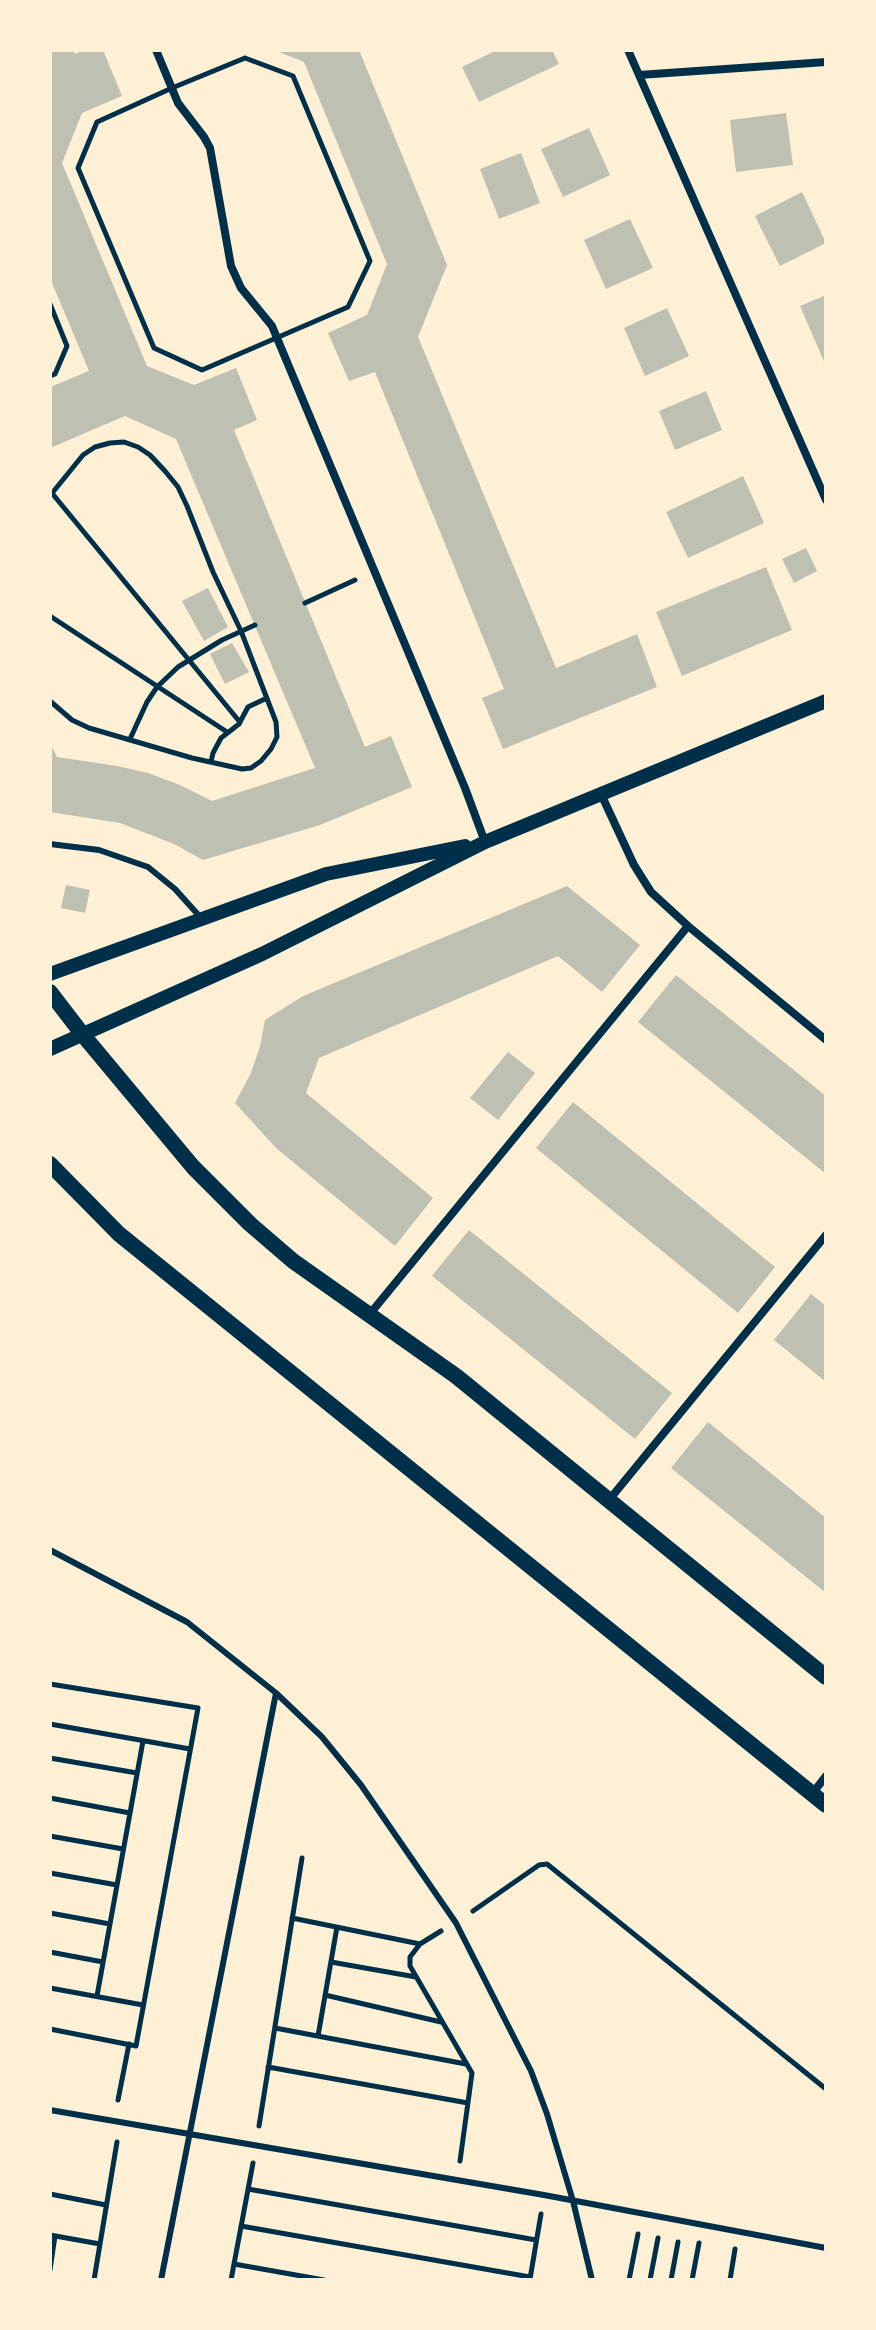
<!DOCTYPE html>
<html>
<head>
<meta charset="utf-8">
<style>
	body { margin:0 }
	#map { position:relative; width:876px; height:2330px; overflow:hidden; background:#fdf0d5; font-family:"Golos Text",sans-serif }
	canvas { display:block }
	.frame { position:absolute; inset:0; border:52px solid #fdf0d5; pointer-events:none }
</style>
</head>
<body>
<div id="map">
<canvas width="876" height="2330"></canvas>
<div class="frame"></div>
</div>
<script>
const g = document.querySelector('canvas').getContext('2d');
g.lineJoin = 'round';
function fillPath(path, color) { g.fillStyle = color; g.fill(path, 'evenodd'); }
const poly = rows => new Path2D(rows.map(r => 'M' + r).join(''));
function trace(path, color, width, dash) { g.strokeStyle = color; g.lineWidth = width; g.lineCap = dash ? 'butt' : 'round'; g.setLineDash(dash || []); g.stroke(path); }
fillPath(poly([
	[50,50,74,50,75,54,85,50,103,50,122,96,82,113,62,163,147,366,194,385,236,368,257,420,234,430,365,747,391,736,412,787,320,825,203,860,174,844,120,823,50,812,50,743,57,757,117,766,148,773,180,785,212,801,315,768,176,439,125,416,50,448,50,387,89,371,50,278],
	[274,50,359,50,447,265,418,337,556,668,637,634,657,687,503,749,482,698,504,689,375,372,349,381,328,333,367,315,387,264,304,62],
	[497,50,552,50,559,64,479,102,462,67],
	[786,113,793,165,736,172,730,120],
	[589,128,610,175,563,197,541,149],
	[521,153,540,203,499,219,480,169],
	[802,192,826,243,780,266,755,216],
	[630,219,653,268,606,289,584,240],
	[826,295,826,366,800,306],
	[667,308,689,356,645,376,624,328],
	[706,391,722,430,675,450,659,411],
	[743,476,764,523,688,558,666,512],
	[806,548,817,571,794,583,782,559],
	[766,567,792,630,682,676,656,612],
	[208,588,228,627,204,641,182,601],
	[232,643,249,672,225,684,210,654],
	[66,885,90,890,85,913,61,908],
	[567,886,640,945,602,992,558,956,319,1058,306,1093,433,1198,395,1246,276,1148,235,1103,251,1073,260,1046,265,1020,303,996],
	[676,975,826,1096,826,1174,638,1022],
	[508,1052,535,1073,498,1120,470,1098],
	[573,1102,775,1267,738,1313,536,1148],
	[469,1230,672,1393,635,1439,432,1276],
	[811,1294,826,1306,826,1382,774,1340],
	[708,1422,826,1518,826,1593,671,1468]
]), '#bec0b2');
trace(poly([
	[245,58,293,76,370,261,348,307,202,370,154,348,78,168,97,122,172,88,245,58],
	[50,304,67,346,55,374,50,376],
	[51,492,239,721],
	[305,603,355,580],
	[50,616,227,732],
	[50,701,72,720,89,728,192,758,242,769,251,768,261,761,271,749,277,737,276,722,241,631,213,572,187,506,178,487,165,471,150,455,138,447,124,442,110,443,95,447,83,455,53,492],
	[130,739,147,702,157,687,178,667,222,640,255,625],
	[211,762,213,753,221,738,239,724,248,707,267,698],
	[50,1684,198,1708,136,2046,50,2029],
	[50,1724,190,1749],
	[50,1758,137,1773],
	[50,1798,130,1813],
	[50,1836,123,1849],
	[50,1873,117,1885],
	[473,1911,539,1865,547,1864,826,2089],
	[50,1913,110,1924],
	[292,1918,420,1944],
	[441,1931,420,1944,410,1957,410,1966,472,2073,460,2161],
	[50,1952,103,1962],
	[331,1962,416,1977],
	[50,1988,143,2005],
	[325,1995,441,2022],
	[97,1996,143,1741],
	[275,2028,466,2064],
	[318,2036,337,1927],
	[268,2067,468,2103],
	[118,2100,129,2044],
	[259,2126,302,1858],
	[248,2189,536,2240],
	[50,2194,106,2205],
	[241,2226,530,2277],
	[50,2235,100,2244],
	[234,2264,324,2280],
	[50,2270,55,2236],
	[530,2279,541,2214],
	[94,2280,117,2142],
	[231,2280,253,2163],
	[629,2280,638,2234],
	[650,2280,658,2238],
	[671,2280,678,2242],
	[692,2280,699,2243],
	[730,2280,735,2249]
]), '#003049', 5);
trace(poly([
	[50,844,99,850,148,867,175,889,202,919],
	[50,1550,187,1622,276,1693,322,1737,361,1785,456,1923,531,2071,547,2114,573,2201,592,2280],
	[50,2110,544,2195,826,2248],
	[161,2280,276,1693]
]), '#003049', 6);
trace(poly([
	[156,50,178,103,204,137,210,148,231,266,241,288,272,326,465,788,485,842],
	[628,50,826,500],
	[639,75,826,62],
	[601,794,634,865,651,892,688,926,826,1040],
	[369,1315,688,926],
	[609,1500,826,1235],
	[812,1794,826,1776]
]), '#003049', 8);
trace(poly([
	[50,974,326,874,465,846],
	[50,1049,262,954,485,842,826,701]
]), '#003049', 14);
trace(poly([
	[50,992,83,1035,193,1167,250,1224,293,1261,456,1376,826,1677],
	[50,1164,119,1234,826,1805]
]), '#003049', 16);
</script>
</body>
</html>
